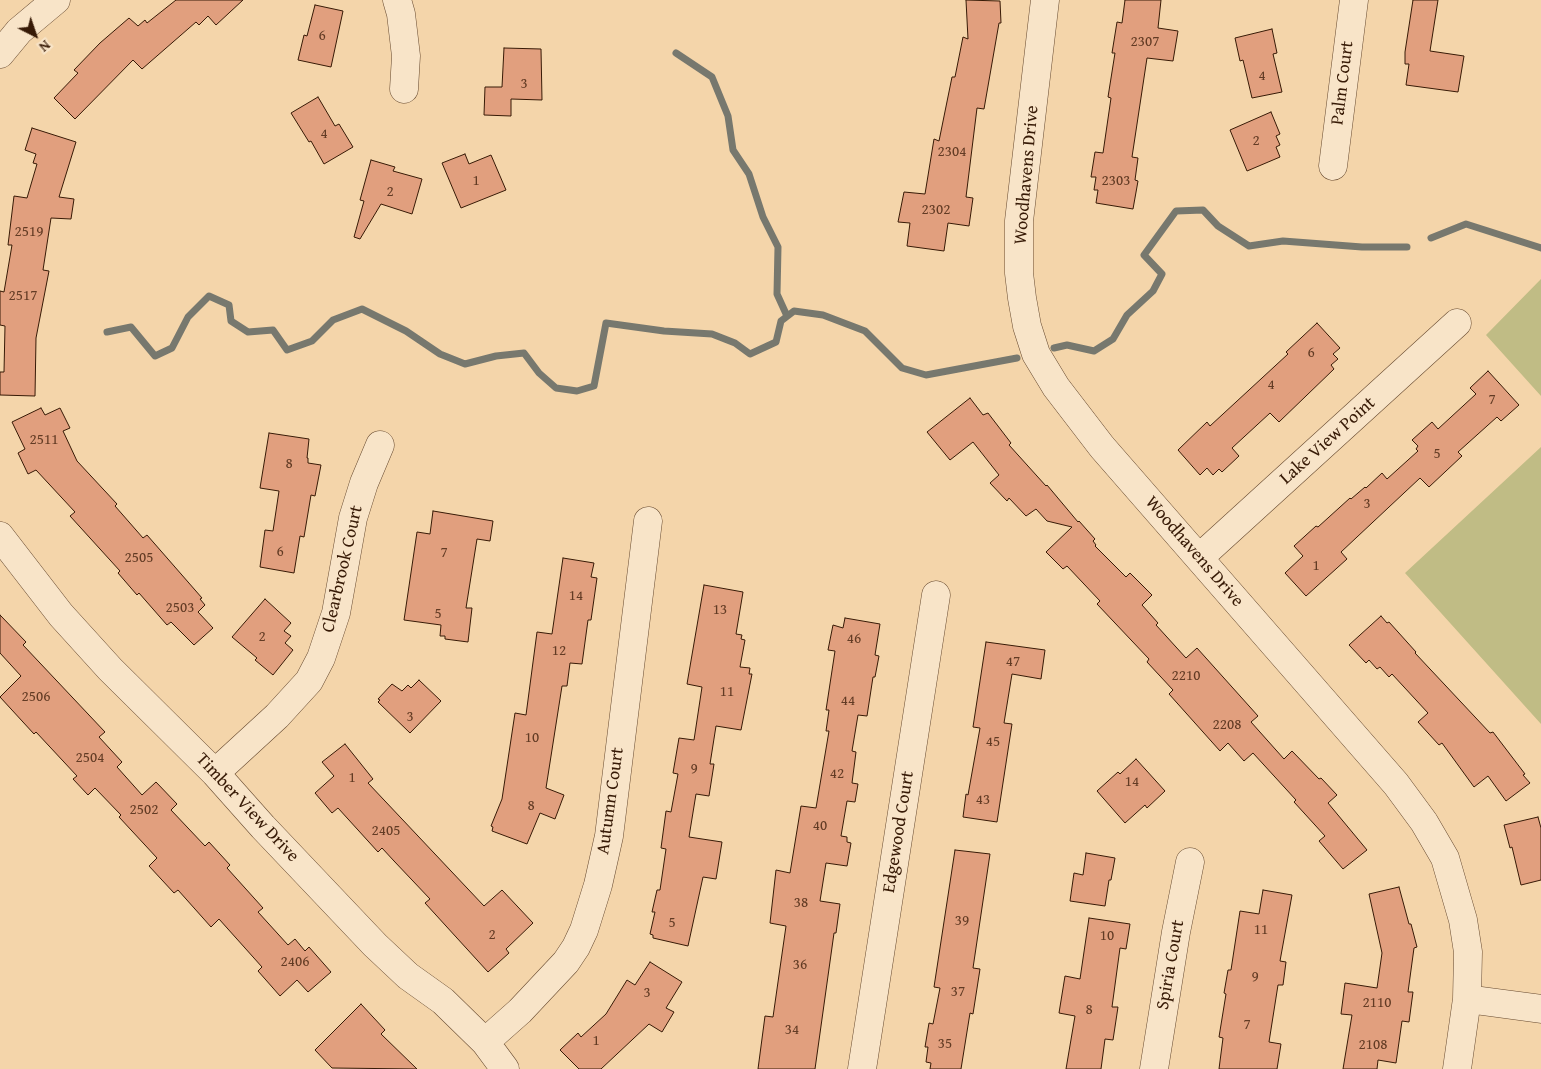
<!DOCTYPE html>
<html>
<head>
<meta charset="utf-8">
<style>
	body { margin:0 }
	#map { position:relative; width:1541px; height:1069px; overflow:hidden; background:#f4d5aa; font-family:"Gentium Book Plus",serif }
	canvas { display:block }
	.north { position:absolute; left:10px; top:10px; width:50px; height:50px; -webkit-text-stroke:4px #f8e4c8; paint-order:stroke; rotate:139deg; font-size:14px; font-weight:700; line-height:20px; text-align:center; color:#371a06 }
	.north::after { content:''; display:block; margin:auto; width:18px; height:22px; background:#371a06; clip-path:polygon(50% 0,100% 100%,50% 72%,0 100%) }
</style>
</head>
<body>
<div id="map">
<canvas width="1541" height="1069"></canvas>
<div class="north">N</div>
</div>
<script>
const g = document.querySelector('canvas').getContext('2d');
g.lineJoin = 'round';
function fillPath(path, color) { g.fillStyle = color; g.fill(path, 'evenodd'); }
const poly = rows => new Path2D(rows.map(r => 'M' + r).join(''));
function trace(path, color, width, dash) { g.strokeStyle = color; g.lineWidth = width; g.lineCap = dash ? 'butt' : 'round'; g.setLineDash(dash || []); g.stroke(path); }
function write(font, color, halo, rows, align = 'center') {
  g.font = font + ' "Gentium Book Plus",serif'; g.lineWidth = 5; g.setLineDash([]); g.textBaseline = 'middle'; g.strokeStyle = halo; g.fillStyle = color; for (const [text, x, y, turn = 0] of rows) {
    g.save(); g.translate(x, y); g.rotate((+turn || 0) * Math.PI / 180); g.textAlign = isNaN(turn) ? turn : align; if (halo) g.strokeText(text, 0, 0); g.fillText(text, 0, 0); g.restore();
  }
}
fillPath(poly([
	[1541,279,1541,396,1486,335],
	[1541,447,1541,724,1405,573]
]), '#c0bc85');
trace(poly([
	[676,53,712,77,728,116,733,150,749,174,763,217,778,247,777,294,787,316],
	[1431,238,1466,224,1541,248],
	[107,332,131,327,155,356,172,348,188,317,209,296,229,305,231,321,248,332,273,330,287,350,312,341,333,320,362,309,406,331,440,354,465,364,496,356,524,353,539,373,556,388,577,391,594,386,606,323,664,331,712,334,735,343,750,354,776,342,781,321,794,311,823,315,865,331,902,368,926,375,1017,358],
	[1054,348,1067,345,1094,351,1113,339,1127,315,1153,291,1162,274,1144,255,1176,211,1203,210,1218,226,1249,246,1283,241,1362,247,1407,247]
]), '#77786e', 7);
const building = poly([
	[176,0,243,0,216,25,208,16,199,25,196,22,142,69,133,60,75,119,54,98,78,73,74,70,100,43,129,18,138,26,145,20,147,23,176,0],
	[966,0,1000,1,1001,23,999,23,984,109,977,108,966,197,973,198,969,226,948,223,944,251,907,246,910,223,898,222,904,192,925,194,934,139,939,141,952,77,955,77,963,37,968,39,966,0],
	[1125,0,1161,0,1158,28,1178,31,1173,61,1147,58,1132,157,1138,158,1135,180,1138,181,1133,209,1096,203,1098,190,1094,190,1096,177,1091,177,1095,152,1103,153,1111,98,1108,97,1115,53,1112,53,1117,22,1122,23,1125,0],
	[1413,0,1438,0,1430,51,1464,56,1458,92,1406,85,1409,64,1405,64,1405,52,1413,0],
	[315,5,343,11,331,67,298,60,304,35,307,36,315,5],
	[1272,29,1277,53,1273,54,1282,92,1252,98,1243,60,1240,61,1235,38,1272,29],
	[504,48,541,49,542,100,511,99,511,116,484,115,485,87,502,87,504,48],
	[318,97,335,126,339,124,353,147,324,164,311,141,309,142,291,113,318,97],
	[1271,112,1280,134,1276,136,1280,145,1276,147,1280,157,1247,171,1230,130,1271,112],
	[32,128,76,142,59,197,74,199,71,219,51,218,43,270,49,271,36,338,35,396,0,395,0,372,4,372,5,326,0,325,0,291,4,292,12,245,8,245,14,196,27,198,37,164,33,163,36,154,25,150,32,128],
	[465,154,469,164,491,155,506,190,461,208,442,163,465,154],
	[371,160,395,167,393,171,422,179,412,214,381,204,360,239,354,237,364,201,360,200,371,160],
	[1317,323,1340,348,1333,354,1338,359,1331,365,1334,369,1279,422,1270,413,1232,448,1239,456,1222,472,1219,469,1213,475,1207,468,1200,475,1178,450,1207,422,1210,426,1288,354,1286,352,1317,323],
	[1488,371,1519,405,1501,421,1497,417,1458,452,1462,456,1429,487,1420,478,1341,552,1347,559,1306,596,1285,573,1303,556,1294,546,1316,526,1318,527,1350,498,1351,499,1365,487,1366,488,1382,473,1387,479,1418,451,1416,449,1418,446,1412,440,1432,422,1438,429,1476,394,1470,388,1488,371],
	[970,398,983,415,988,413,1011,443,1009,445,1046,486,1047,485,1078,522,1079,521,1095,539,1093,541,1096,545,1095,546,1126,577,1130,573,1152,595,1142,605,1158,623,1156,625,1186,658,1197,648,1258,716,1251,722,1284,759,1292,751,1319,779,1321,778,1337,795,1328,803,1367,850,1343,869,1319,841,1325,836,1294,802,1296,800,1253,753,1244,761,1228,743,1220,751,1169,694,1173,690,1147,662,1149,659,1097,604,1100,601,1067,566,1063,569,1046,552,1072,527,1047,521,1036,509,1026,516,1009,498,1007,501,990,483,999,475,973,442,950,460,927,432,970,398],
	[41,408,45,415,60,408,70,428,63,431,77,461,117,504,115,506,143,538,147,535,202,598,200,599,205,605,198,612,213,628,194,645,171,622,167,625,139,593,137,595,118,573,120,571,70,516,75,512,36,470,28,474,18,453,25,449,12,422,41,408],
	[269,433,309,439,307,458,308,458,308,463,321,465,315,496,311,495,304,537,300,536,294,573,260,567,265,530,273,531,279,491,260,488,269,433],
	[433,511,493,521,490,541,477,539,466,608,472,608,468,642,445,639,445,636,440,636,441,625,404,620,417,532,430,534,433,511],
	[563,558,594,563,591,577,597,578,591,620,588,620,582,664,570,663,567,686,562,686,546,788,564,795,555,819,540,813,527,844,492,831,493,827,491,826,502,799,515,713,526,715,537,632,552,634,563,558],
	[704,585,743,592,736,634,742,635,741,639,745,640,740,667,750,668,749,674,752,674,741,730,716,726,710,764,714,764,709,796,696,794,689,837,722,842,716,879,703,877,688,946,653,938,653,935,650,934,655,912,652,912,657,890,660,890,666,849,661,848,666,811,671,812,678,774,673,773,679,738,694,740,702,687,687,684,704,585],
	[265,599,291,623,284,631,291,636,285,643,293,650,273,675,255,660,257,658,232,637,265,599],
	[0,615,26,642,23,645,105,732,99,737,122,762,117,767,142,795,156,782,177,804,171,810,205,846,209,842,230,865,227,868,263,908,258,912,288,945,295,939,305,951,309,947,331,972,308,992,297,980,280,996,258,971,262,967,219,919,211,927,178,890,174,893,149,866,157,858,119,817,121,815,95,788,88,795,73,779,77,776,36,732,34,734,0,697,21,676,0,653,0,615],
	[1381,616,1387,623,1389,622,1416,652,1415,653,1490,733,1493,732,1525,774,1523,775,1530,783,1506,801,1488,776,1474,787,1442,743,1439,745,1418,722,1428,713,1392,674,1389,677,1380,667,1377,669,1369,660,1366,663,1349,645,1381,616],
	[845,618,880,624,875,655,879,656,875,677,873,677,867,716,858,715,852,751,856,752,852,783,858,784,855,802,847,801,841,836,847,837,847,842,851,843,847,866,826,863,820,901,840,904,836,933,834,933,815,1069,758,1069,765,1016,773,1017,786,926,770,923,776,870,790,873,801,806,816,808,829,731,826,731,829,710,826,710,835,651,828,650,833,625,843,628,845,618],
	[986,642,1045,650,1041,679,1012,674,1004,723,1012,724,997,822,963,817,966,794,968,795,980,728,973,727,986,642],
	[419,680,441,701,410,733,378,702,380,700,378,699,392,684,402,691,408,685,411,688,419,680],
	[345,744,373,779,368,783,484,906,502,890,533,923,506,949,509,953,488,972,425,903,430,899,394,861,382,848,378,852,338,808,332,813,315,793,334,776,322,762,345,744],
	[1136,759,1165,791,1147,808,1145,805,1125,823,1097,791,1118,772,1120,774,1136,759],
	[1538,817,1541,828,1541,880,1521,885,1512,847,1510,848,1504,825,1538,817],
	[955,850,990,854,973,968,980,969,973,1014,970,1013,961,1069,930,1069,931,1063,926,1062,928,1047,925,1047,929,1023,933,1024,940,988,934,987,955,850],
	[1086,853,1115,858,1111,880,1109,880,1105,906,1070,901,1074,873,1083,875,1086,853],
	[1399,887,1409,924,1411,924,1417,947,1414,948,1408,992,1413,992,1409,1022,1402,1021,1396,1063,1378,1060,1377,1069,1343,1069,1352,1015,1341,1014,1345,983,1377,988,1382,953,1369,894,1399,887],
	[1263,890,1292,895,1280,961,1286,962,1283,985,1278,985,1269,1042,1281,1044,1277,1069,1219,1069,1223,1038,1219,1037,1226,994,1224,993,1228,970,1231,970,1240,911,1259,914,1263,890],
	[1089,918,1130,924,1126,949,1120,948,1112,1007,1118,1007,1113,1040,1105,1039,1101,1069,1066,1069,1075,1016,1059,1013,1065,976,1080,979,1089,918],
	[650,962,682,982,666,1008,674,1012,662,1032,649,1024,601,1069,579,1069,560,1050,578,1033,581,1037,606,1014,627,980,635,985,650,962],
	[361,1004,385,1030,381,1034,417,1069,332,1068,315,1050,361,1004]
]);
fillPath(building, '#e19f7e');
trace(building, '#371a06', 1);
const minor = poly([
	[397,0,401,14,406,56,404,89],
	[1045,0,1019,221,1019,273,1022,298,1027,326,1036,354,1056,387,1102,447,1396,784,1424,822,1445,858,1463,920,1468,952,1467,999,1457,1069],
	[0,54,19,31,56,0],
	[1333,166,1354,0],
	[0,536,61,615,110,669,215,773,263,827,375,945,408,976,443,1001,485,1042,505,1069],
	[1199,558,1457,323],
	[215,773,277,716,309,681,321,658,336,613,353,518,364,483,380,445],
	[1467,999,1541,1009],
	[485,1042,520,1011,566,962,576,947,584,930,598,885,609,836,648,521],
	[862,1069,936,595],
	[1154,1069,1176,932,1190,862]
]);
trace(minor, '#66492f', 29);
trace(minor, '#f8e4c8', 28);
write('15px', '#623b24', null, [
	["6",322,36],
	["2307",1145,42],
	["4",1262,76],
	["3",524,84],
	["4",324,134],
	["2",1256,141],
	["2304",952,152],
	["1",476,181],
	["2303",1116,181],
	["2",390,192],
	["2302",936,210],
	["2519",29,232],
	["2517",23,296],
	["6",1311,353],
	["4",1271,385],
	["7",1492,400],
	["2511",44,440],
	["5",1437,454],
	["8",289,464],
	["3",1367,504],
	["6",280,552],
	["7",444,553],
	["2505",139,558],
	["1",1316,566],
	["14",576,596],
	["2503",180,608],
	["13",720,610],
	["5",438,614],
	["2",262,637],
	["46",854,639],
	["12",559,651],
	["47",1013,662],
	["2210",1186,676],
	["11",727,692],
	["2506",36,697],
	["44",848,701],
	["3",410,717],
	["2208",1227,725],
	["10",532,738],
	["45",993,742],
	["2504",90,758],
	["9",694,769],
	["42",837,774],
	["1",352,778],
	["14",1132,782],
	["43",983,800],
	["8",531,806],
	["2502",144,810],
	["40",820,826],
	["2405",386,831],
	["38",801,903],
	["39",962,921],
	["5",672,923],
	["11",1261,930],
	["2",492,935],
	["10",1107,936],
	["2406",295,962],
	["36",800,965],
	["9",1255,977],
	["37",958,992],
	["3",647,993],
	["2110",1377,1003],
	["8",1089,1010],
	["7",1247,1025],
	["34",792,1030],
	["1",596,1041],
	["35",945,1044],
	["2108",1373,1045]
]);
write('18px', '#371a06', '#f8e4c8', [
	["Palm Court",1343,83,-83],
	["Woodhavens Drive",1027,175,-85],
	["Lake View Point",1328,441,-42],
	["Woodhavens Drive",1194,552,49],
	["Clearbrook Court",343,569,-77],
	["Autumn Court",611,801,-82],
	["Timber View Drive",247,808,47],
	["Edgewood Court",899,832,-81],
	["Spiria Court",1171,965,-80]
]);
</script>
</body>
</html>
